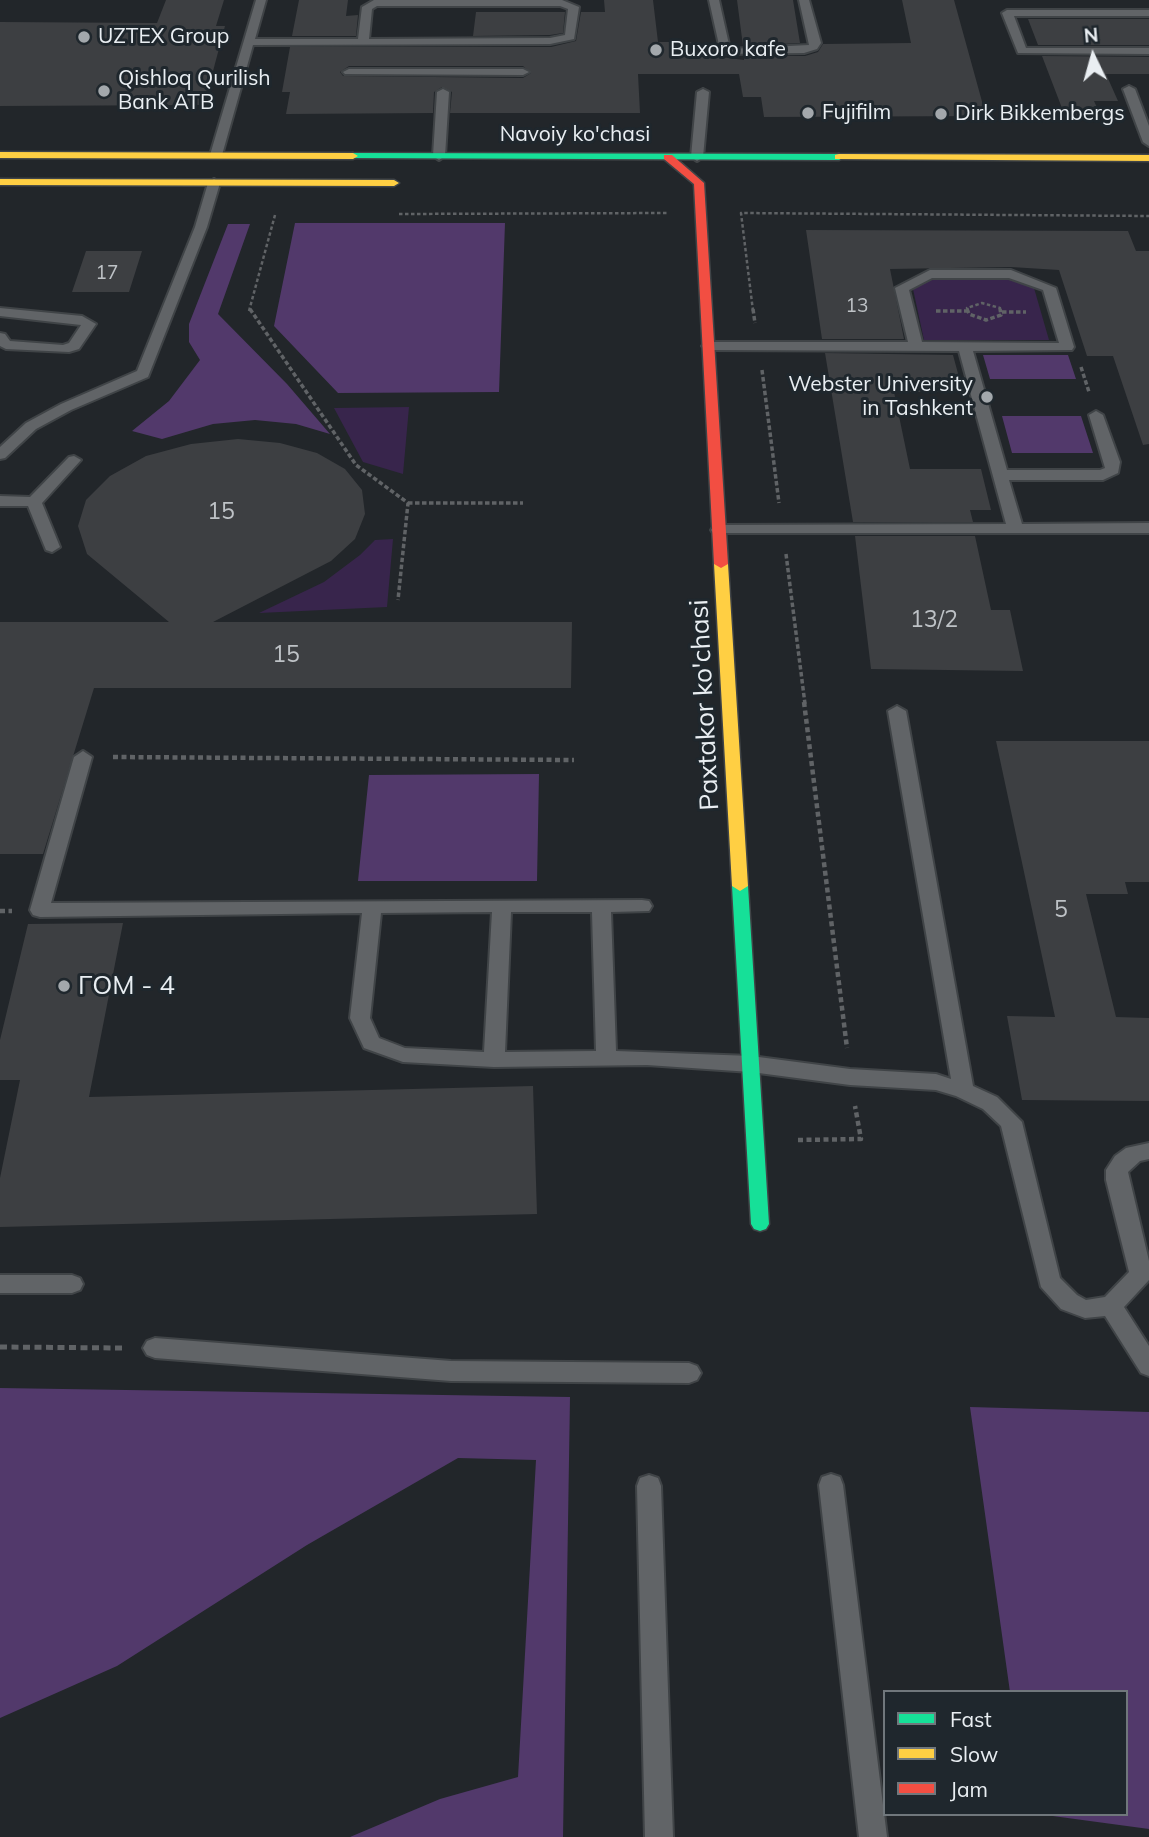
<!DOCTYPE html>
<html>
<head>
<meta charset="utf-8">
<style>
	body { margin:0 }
	#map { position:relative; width:1149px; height:1837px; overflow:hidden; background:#22262a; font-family:Mulish,sans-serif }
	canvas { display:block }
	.legend { position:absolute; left:883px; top:1690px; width:245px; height:126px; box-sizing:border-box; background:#1f272d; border:2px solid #70777c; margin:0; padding:9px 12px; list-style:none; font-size:21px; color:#e9eef2 }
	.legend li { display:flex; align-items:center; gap:14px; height:35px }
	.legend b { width:35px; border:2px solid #70777c }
	.north { position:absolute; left:1058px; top:21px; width:70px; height:70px; -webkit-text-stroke:5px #1f272d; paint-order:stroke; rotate:355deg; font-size:19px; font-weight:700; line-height:28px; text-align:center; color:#e9eef2 }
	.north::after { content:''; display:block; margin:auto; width:24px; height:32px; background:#e9eef2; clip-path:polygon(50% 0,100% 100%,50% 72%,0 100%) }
</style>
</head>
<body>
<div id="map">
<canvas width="1149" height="1837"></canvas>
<ul class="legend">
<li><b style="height:9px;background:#16e098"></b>Fast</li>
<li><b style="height:9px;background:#ffcf43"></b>Slow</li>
<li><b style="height:9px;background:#f24e42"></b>Jam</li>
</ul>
<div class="north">N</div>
</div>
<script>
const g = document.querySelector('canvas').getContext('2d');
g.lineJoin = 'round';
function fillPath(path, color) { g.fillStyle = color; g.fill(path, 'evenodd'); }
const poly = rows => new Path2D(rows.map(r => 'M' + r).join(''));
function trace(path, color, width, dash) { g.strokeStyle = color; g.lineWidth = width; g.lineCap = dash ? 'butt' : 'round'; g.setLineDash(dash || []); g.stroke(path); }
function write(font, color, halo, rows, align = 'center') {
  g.font = font + ' Mulish,sans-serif'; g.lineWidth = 6; g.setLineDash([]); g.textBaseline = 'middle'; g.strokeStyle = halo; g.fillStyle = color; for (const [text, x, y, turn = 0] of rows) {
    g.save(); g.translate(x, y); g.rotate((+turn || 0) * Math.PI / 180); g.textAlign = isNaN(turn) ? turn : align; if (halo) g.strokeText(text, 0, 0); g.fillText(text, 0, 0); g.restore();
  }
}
fillPath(poly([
	[934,278,1012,279,1034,288,1049,340,924,340,913,289],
	[409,407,403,474,363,462,334,408],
	[393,539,387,607,259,613,324,582,360,555,375,540]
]), '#38254c');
fillPath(poly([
	[295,223,505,223,499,392,338,393,274,326],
	[228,224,250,224,218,314,287,384,330,434,296,424,255,420,213,424,162,439,132,431,169,401,200,360,189,342,189,324],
	[983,355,1068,355,1076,379,990,379],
	[1002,416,1081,416,1093,453,1012,453],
	[539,774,537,881,358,881,369,775],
	[0,1388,570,1397,563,1837,350,1837,440,1799,518,1777,536,1460,458,1458,307,1545,117,1666,0,1718],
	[970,1407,1149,1412,1149,1829,1038,1814,1126,1814,1126,1692,1010,1692]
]), '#52396b');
fillPath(poly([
	[166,0,224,0,216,26,225,26,204,105,0,106,0,22,157,23],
	[299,0,348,0,346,16,358,15,356,36,292,36],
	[604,0,653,0,658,42,690,42,718,51,721,57,744,60,744,56,805,56,818,52,823,44,911,43,902,0,954,0,986,116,764,117,761,97,743,97,739,74,638,74,640,113,450,113,452,92,442,87,434,92,433,113,286,114,290,92,282,92,290,47,551,47,576,41,581,12,605,12],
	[349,66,523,66,531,73,523,78,343,76,340,72],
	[737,0,793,0,800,43,743,46],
	[476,12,565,12,563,33,550,35,473,36],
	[1028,19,1149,19,1149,45,1038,45],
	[1042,56,1149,57,1149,74,1106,74,1118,101,1094,101,1101,116,1065,116],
	[806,230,1128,231,1136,251,1149,251,1149,444,1143,445,1113,356,1087,356,1059,270,1011,267,890,269,904,339,822,339],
	[86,251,142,251,129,292,72,292],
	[825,353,953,355,963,392,894,392,910,469,981,469,991,510,970,510,973,522,853,522],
	[238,439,280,443,317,453,345,469,362,490,365,514,355,539,331,561,213,622,572,622,571,688,94,688,43,854,0,854,0,622,169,622,87,554,78,526,86,500,110,476,146,456,191,444],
	[855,536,975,536,991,610,1010,610,1023,671,871,669],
	[996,741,1149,741,1149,882,1125,882,1128,894,1086,894,1116,1017,1149,1018,1149,1101,1022,1100,1007,1016,1055,1017],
	[123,923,89,1097,533,1086,537,1214,0,1227,0,1178,20,1080,0,1080,0,1040,28,924]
]), '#3d3f42');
const lane = poly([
	[256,0,266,0,255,39,358,39,362,7,374,0,562,0,579,7,574,39,550,44,253,45,222,155,212,158,210,155,256,0],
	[377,6,560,6,568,9,565,35,550,38,369,39,372,9,377,6],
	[709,0,719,0,730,49,809,45,799,0,809,0,821,43,817,49,804,53,721,54,709,0],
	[1149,10,1149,16,1014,16,1026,48,1149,48,1149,54,1018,53,1002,13,1007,10,1149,10],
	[349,69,523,69,529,72,523,75,345,74,343,72,349,69],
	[1129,86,1135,89,1149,126,1149,146,1143,142,1123,89,1129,86],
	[443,89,449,92,445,156,439,160,433,156,437,92,443,89],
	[703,89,709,92,703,157,697,161,691,157,697,92,703,89],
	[214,179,220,183,207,227,148,377,71,410,36,429,5,458,0,459,0,447,26,423,61,404,137,371,195,227,208,183,214,179],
	[930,270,1011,270,1056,288,1074,347,1072,350,973,351,1007,470,1100,470,1105,468,1089,415,1096,411,1103,415,1120,462,1118,473,1103,480,1009,480,1022,524,1149,523,1149,533,713,533,711,530,713,527,719,525,1006,524,959,351,709,350,702,346,709,342,908,342,895,288,930,270],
	[932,278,1009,278,1043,290,1059,343,922,342,909,290,932,278],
	[0,308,82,316,96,324,79,349,69,352,6,349,0,346,0,333,5,334,10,341,63,345,69,343,81,325,0,316,0,308],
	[74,456,81,460,42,503,60,547,52,552,46,550,28,506,0,506,0,496,30,497,69,457,74,456],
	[897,706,906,711,973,1086,997,1097,1022,1122,1060,1278,1077,1295,1086,1300,1105,1297,1129,1272,1106,1180,1106,1170,1115,1156,1126,1148,1149,1143,1149,1159,1140,1161,1128,1172,1149,1261,1149,1280,1124,1307,1149,1346,1149,1376,1141,1373,1105,1316,1085,1318,1061,1309,1041,1287,1001,1126,983,1109,956,1096,936,1090,850,1085,751,1072,647,1065,494,1067,403,1062,364,1048,350,1018,362,913,40,917,33,915,30,910,74,757,83,751,92,757,51,903,642,900,649,901,652,906,649,911,611,912,616,1051,751,1056,850,1069,936,1074,951,1079,888,711,897,706],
	[492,912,484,1052,405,1048,379,1038,370,1018,381,913,492,912],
	[511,912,592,912,596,1051,505,1052,511,912],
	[0,1275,72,1275,80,1278,83,1284,80,1290,72,1293,0,1293,0,1275],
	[155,1338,451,1361,689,1363,697,1366,701,1373,697,1380,689,1383,451,1381,155,1358,147,1355,143,1348,147,1341,155,1338],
	[831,1474,840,1477,843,1485,887,1837,859,1837,819,1485,822,1477,831,1474],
	[649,1475,658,1478,661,1486,673,1837,645,1837,637,1486,640,1478,649,1475]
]);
const fast = poly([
	[353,153,839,154,844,157,839,160,349,158,349,154,353,153],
	[740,881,748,886,769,1224,766,1229,760,1231,754,1229,751,1224,732,886,740,881]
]);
const slow = poly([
	[0,152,353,153,358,156,353,159,0,158,0,152],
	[839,154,1149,155,1149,161,835,159,835,155,839,154],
	[0,179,394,180,399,183,394,186,0,185,0,179],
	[721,560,728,564,748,886,740,891,732,886,714,564,721,560]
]);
const jam = poly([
	[664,155,672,155,704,183,728,564,721,568,714,564,694,184,664,159,664,155]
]);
trace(lane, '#404447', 4);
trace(fast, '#404447', 3);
trace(slow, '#404447', 3);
trace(jam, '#404447', 3);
trace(poly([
	[399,214,667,213],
	[249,311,275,215],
	[753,311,741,213,1149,216],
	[968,311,967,308,982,303,1000,308,1000,311]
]), '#606366', 2.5, [3.5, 2.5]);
trace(poly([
	[250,309,356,465,408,503,398,600],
	[753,309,755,323],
	[967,309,969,314,986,320,1001,315,1000,309],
	[936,311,967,311],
	[1002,312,1026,312],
	[1081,367,1089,392],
	[762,370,779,503],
	[408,503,523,503],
	[786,554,805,704]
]), '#606366', 3.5, [4.5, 2.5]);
trace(poly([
	[804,702,847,1048],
	[113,757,574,760],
	[0,911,12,911],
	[798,1140,861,1139,855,1106]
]), '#606366', 4.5, [5, 3.5]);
trace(poly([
	[0,1347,125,1348]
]), '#606366', 5, [7, 4.5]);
fillPath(lane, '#616467');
fillPath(fast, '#16e098');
fillPath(slow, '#ffcf43');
fillPath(jam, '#f24e42');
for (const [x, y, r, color] of [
	[84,37,7,"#a3a8ac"],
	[656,50,7,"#a3a8ac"],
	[104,91,7,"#a3a8ac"],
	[808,113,7,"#a3a8ac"],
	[941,114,7,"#a3a8ac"],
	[987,397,7,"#a3a8ac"],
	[64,986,7,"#a3a8ac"]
]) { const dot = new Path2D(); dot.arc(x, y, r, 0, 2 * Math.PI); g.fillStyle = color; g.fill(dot); trace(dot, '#1f272d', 2.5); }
write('19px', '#bec2c6', null, [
	["17",107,273],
	["13",857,306]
]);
write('21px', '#e9eef2', '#1f272d', [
	["UZTEX Group",98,37],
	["Buxoro kafe",670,50],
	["Qishloq Qurilish",118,79],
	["Bank ATB",118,103],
	["Fujifilm",822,113],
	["Dirk Bikkembergs",955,114],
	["Webster University",973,385,"right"],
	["in Tashkent",973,409,"right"]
], 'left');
write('21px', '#e9eef2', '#1f272d', [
	["Navoiy ko'chasi",575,135]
]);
write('23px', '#bec2c6', null, [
	["15",221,512],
	["13/2",934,620],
	["15",286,655],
	["5",1061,910]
]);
write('26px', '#e9eef2', '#1f272d', [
	["Paxtakor ko'chasi",705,705,-93]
]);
write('26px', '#e9eef2', '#1f272d', [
	["ГОМ - 4",78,986]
], 'left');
</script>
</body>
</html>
